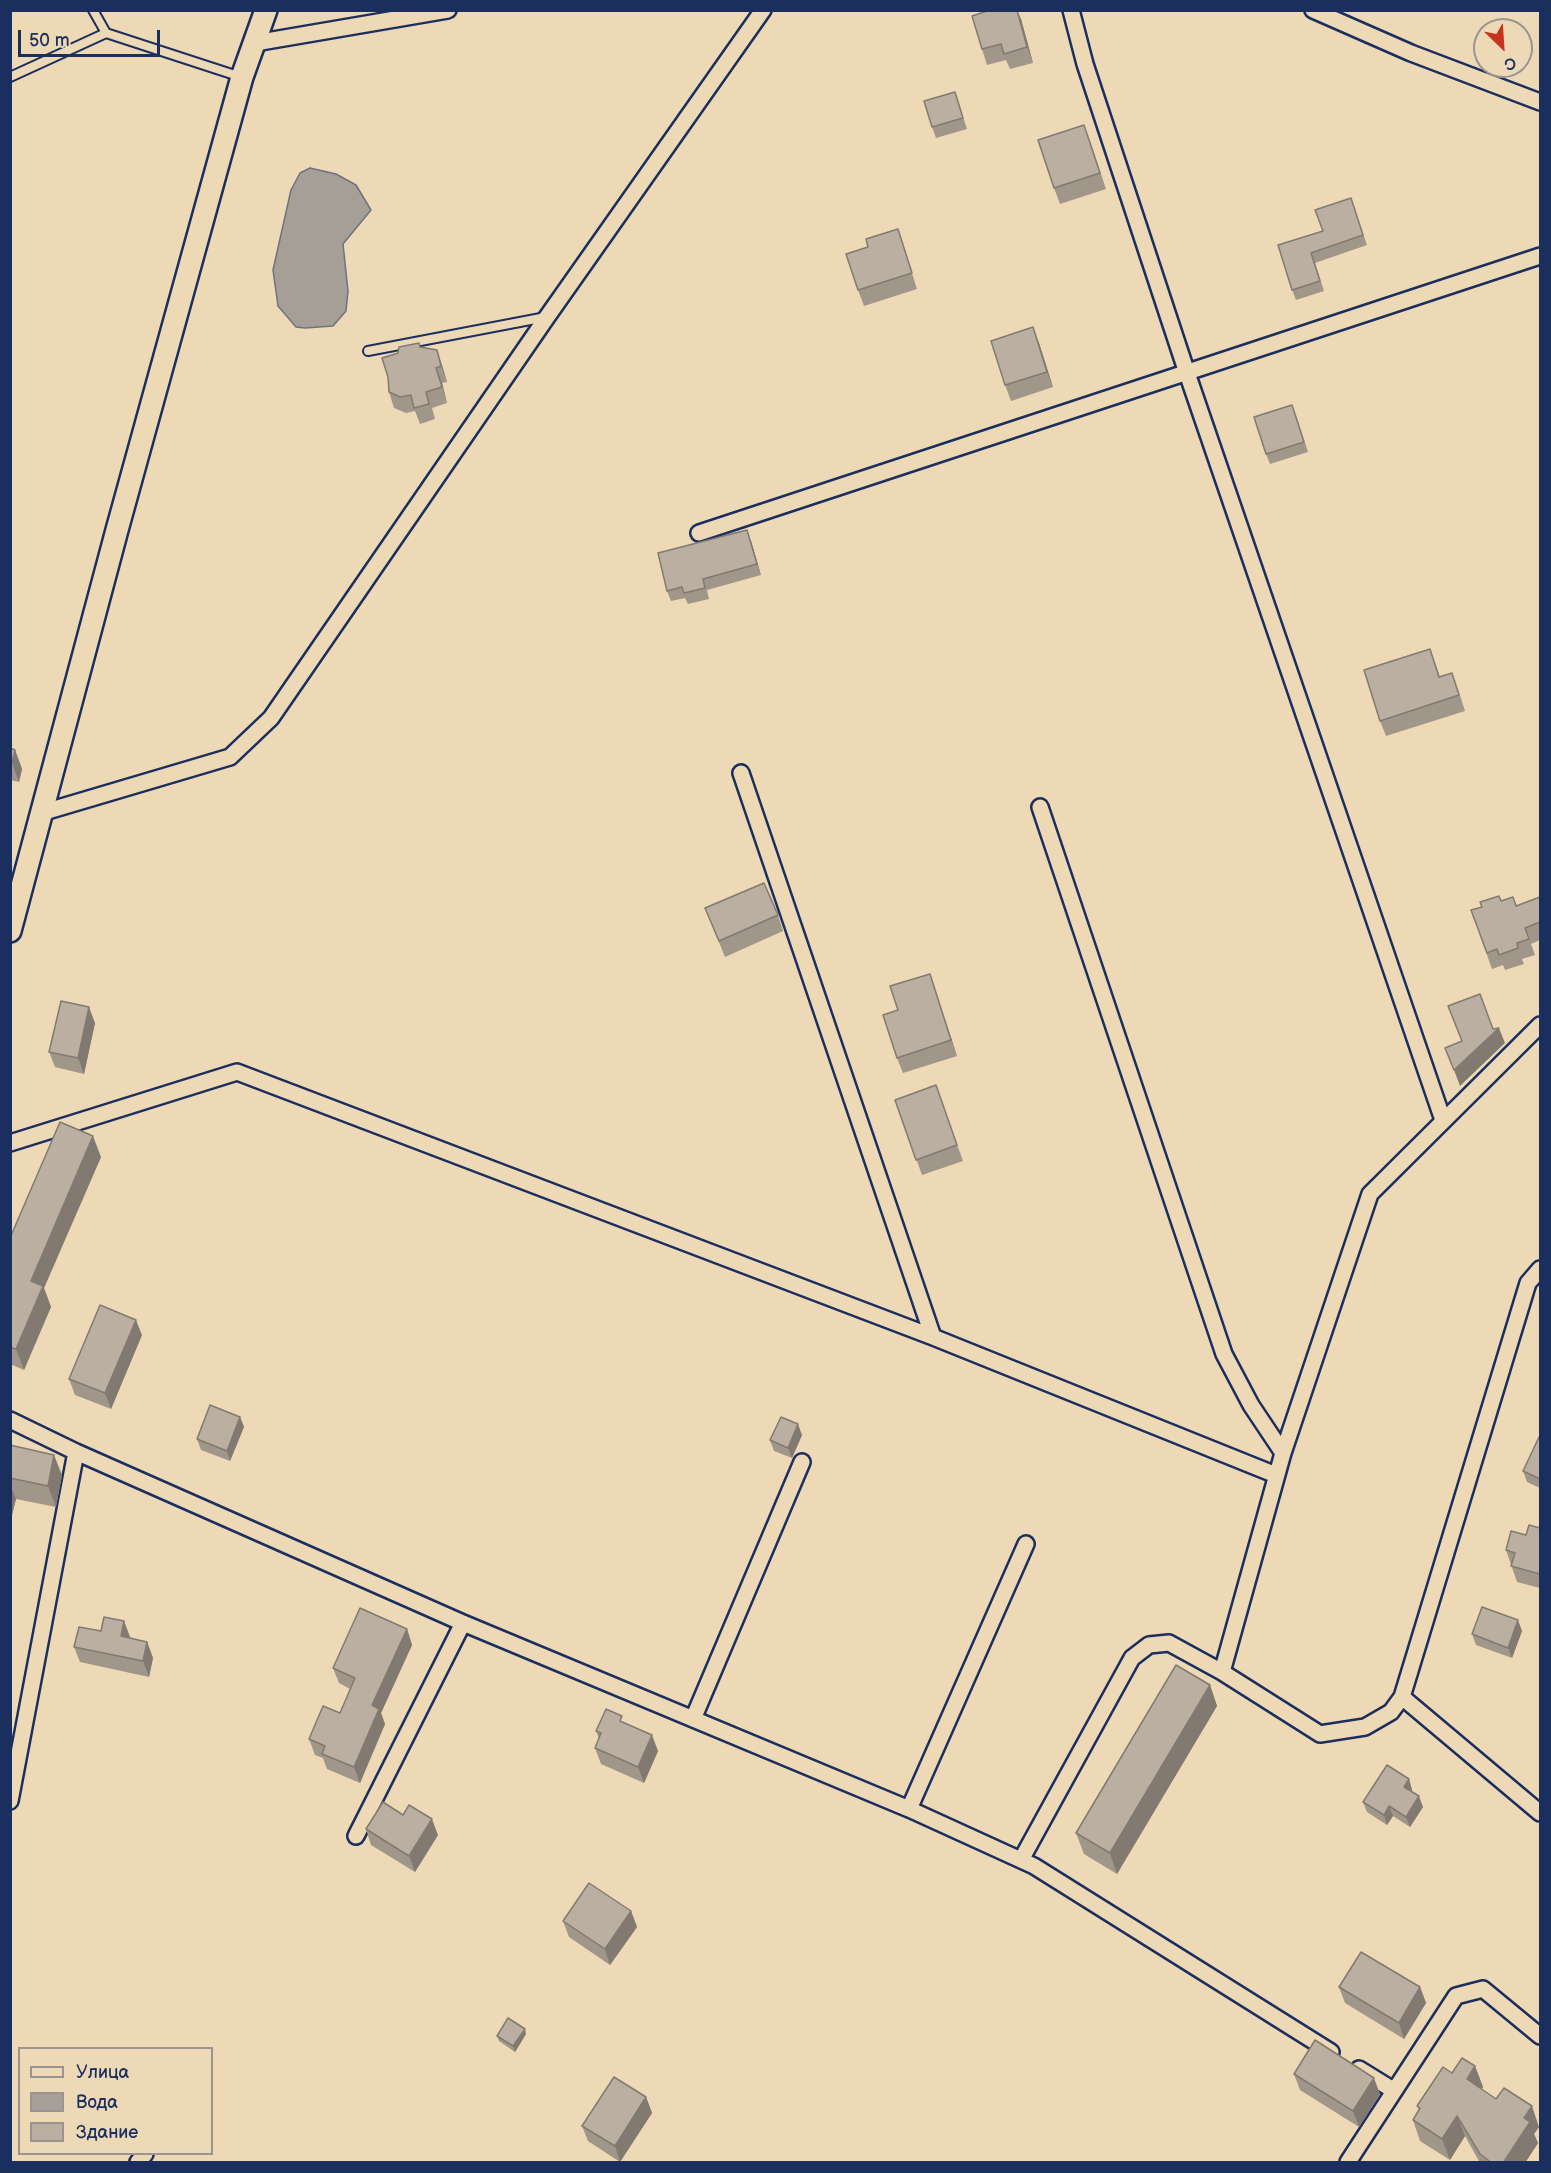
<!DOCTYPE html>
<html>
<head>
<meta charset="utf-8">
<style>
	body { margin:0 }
	#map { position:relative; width:1551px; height:2173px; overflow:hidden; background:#eed9b7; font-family:"Balsamiq Sans",sans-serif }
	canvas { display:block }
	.frame { position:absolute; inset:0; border:12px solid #1b2f5e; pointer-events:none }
	.legend { position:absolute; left:18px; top:2047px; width:195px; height:108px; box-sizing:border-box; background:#eed9b7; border:2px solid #9a9593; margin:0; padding:8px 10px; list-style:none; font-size:18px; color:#1b2f5e }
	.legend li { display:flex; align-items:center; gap:12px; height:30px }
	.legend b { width:30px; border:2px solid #9a9593 }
	.north { position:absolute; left:1473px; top:18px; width:60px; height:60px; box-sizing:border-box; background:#eed9b7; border:2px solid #9a9593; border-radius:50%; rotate:155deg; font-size:16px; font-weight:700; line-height:24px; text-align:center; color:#1b2f5e }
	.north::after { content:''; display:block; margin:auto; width:21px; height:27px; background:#c8321e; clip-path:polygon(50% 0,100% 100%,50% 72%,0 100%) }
	.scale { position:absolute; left:18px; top:30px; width:142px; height:27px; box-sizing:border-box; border:3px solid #1b2f5e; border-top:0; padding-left:8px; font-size:18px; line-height:21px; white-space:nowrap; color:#1b2f5e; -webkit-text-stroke:4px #eed9b7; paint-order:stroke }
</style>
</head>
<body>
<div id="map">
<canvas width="1551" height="2173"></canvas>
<div class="frame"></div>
<ul class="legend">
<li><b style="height:8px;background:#eed9b7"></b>Улица</li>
<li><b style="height:16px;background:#a69f98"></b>Вода</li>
<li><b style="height:16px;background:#baafa1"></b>Здание</li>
</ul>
<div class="north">С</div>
<div class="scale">50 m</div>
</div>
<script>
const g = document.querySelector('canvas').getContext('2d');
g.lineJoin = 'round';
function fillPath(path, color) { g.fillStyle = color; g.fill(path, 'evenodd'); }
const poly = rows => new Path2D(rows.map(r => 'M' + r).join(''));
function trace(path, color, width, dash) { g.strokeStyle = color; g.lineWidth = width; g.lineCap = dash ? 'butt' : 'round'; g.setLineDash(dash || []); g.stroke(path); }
const water = poly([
	[310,168,336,174,356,185,371,210,343,244,348,291,346,311,333,326,305,328,296,327,278,306,273,270,291,190,300,173,310,168]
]);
fillPath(water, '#a69f98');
trace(water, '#6e7281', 1.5);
const lane = poly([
	[93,10,106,33,241,77],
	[10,77,106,33],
	[368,351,546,317]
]);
const street = poly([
	[1071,10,1085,64,1187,373,1443,1120],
	[1313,10,1411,53,1540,102],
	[255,43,448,10],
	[699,533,1540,256],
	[741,773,933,1337],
	[1040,807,1224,1354,1251,1405,1283,1453],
	[41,813,230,757,271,718,547,317,763,10],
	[10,1143,237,1072,933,1337,1276,1475],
	[10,1420,76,1452,463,1623,909,1809,1034,1866,1331,2052],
	[1222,1672,1283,1453,1370,1194,1540,1025],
	[1402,1697,1540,1813],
	[693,1719,802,1462],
	[10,1801,76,1452],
	[909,1809,1026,1544],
	[356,1836,463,1623],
	[1021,1860,1132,1658,1149,1645,1169,1643,1222,1672,1320,1734,1365,1727,1391,1712,1402,1697,1528,1283,1540,1269],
	[1359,2069,1393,2090],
	[138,2162,145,2154],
	[1348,2162,1456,1996,1483,1989,1540,2036]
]);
const secondary = poly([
	[10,931,117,530,242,77,266,10]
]);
trace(lane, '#1b2f5e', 12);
trace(street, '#1b2f5e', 20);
trace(secondary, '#1b2f5e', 26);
trace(lane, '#eed9b7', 8);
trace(street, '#eed9b7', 15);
trace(secondary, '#eed9b7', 21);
fillPath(poly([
	[1021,19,1033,63,1010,69,1006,60,987,65,982,49],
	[955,92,967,129,936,138,932,127],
	[1090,141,1106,189,1060,204,1054,188],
	[1351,198,1367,245,1315,263,1324,291,1296,300,1292,290,1323,231],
	[903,245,917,289,864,306,858,290,868,247],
	[1039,343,1053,387,1011,401,1005,385],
	[421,347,442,365,447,382,442,383,447,403,432,408,435,419,420,424,415,411,406,413,394,408,389,392],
	[1296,415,1308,452,1270,464,1266,454],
	[751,541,761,575,707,590,709,599,688,604,685,598,671,601,667,591],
	[1436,665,1440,677,1458,689,1465,711,1386,736,1380,721],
	[10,748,15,750,22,769,19,782,10,780],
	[1540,897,1540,940,1531,944,1535,955,1522,959,1524,964,1505,970,1503,965,1492,969,1471,910,1516,906],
	[705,908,778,915,783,931,725,957],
	[930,974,957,1056,903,1073,897,1058,898,1010],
	[95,1023,84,1074,55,1067,49,1052],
	[936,1085,963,1161,922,1175,895,1100],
	[101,1157,44,1288,51,1307,24,1370,10,1364,10,1238],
	[142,1335,111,1409,75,1395,69,1379],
	[240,1417,244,1427,230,1461,201,1450,197,1439],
	[802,1435,792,1458,774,1451,770,1440],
	[1540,1437,1540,1488,1527,1482,1523,1471],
	[10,1445,62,1475,56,1507,16,1499,10,1523],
	[1540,1528,1540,1588,1517,1582,1506,1550,1526,1535],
	[124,1621,130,1638,147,1642,153,1658,149,1677,80,1662,74,1647,101,1631],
	[407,1629,412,1645,381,1713,385,1724,360,1783,327,1769,323,1758,315,1755,309,1739,340,1713,350,1689,339,1683,333,1668],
	[1522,1631,1512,1658,1476,1645,1472,1634],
	[1210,1685,1217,1706,1117,1874,1084,1854,1076,1833],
	[596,1731,658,1751,644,1783,601,1764,595,1748,599,1739],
	[1409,1779,1412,1790,1411,1791,1423,1807,1410,1827,1393,1816,1387,1825,1367,1812,1363,1802],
	[403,1815,438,1835,415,1872,371,1845,366,1829],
	[631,1911,637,1927,610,1965,569,1937,563,1921],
	[1339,1987,1420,1987,1426,2003,1404,2039,1345,2003],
	[526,2034,515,2052,499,2041,497,2036],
	[1475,2066,1483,2087,1482,2089,1539,2127,1534,2134,1538,2143,1525,2163,1480,2163,1465,2136,1450,2160,1420,2141,1413,2120,1419,2111,1417,2106,1452,2073],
	[1294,2074,1380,2094,1359,2127,1300,2090],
	[646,2097,652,2113,620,2162,588,2141,582,2126]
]), '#a0968a');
fillPath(poly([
	[1017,10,1021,19,1033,63,1027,47],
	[1033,327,1039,343,1053,387,1047,372],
	[437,350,442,365,447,382,441,366],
	[436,368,442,383,447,403,442,387],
	[747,530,751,541,761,575,757,564],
	[15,750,22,769,19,782,12,763],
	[930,974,935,989,957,1056,951,1040],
	[89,1007,95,1023,84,1074,78,1058],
	[1499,1028,1505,1043,1460,1086,1454,1070],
	[93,1136,101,1157,44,1288,51,1307,24,1370,16,1349,31,1281],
	[136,1320,142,1335,111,1409,105,1393],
	[240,1417,244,1427,230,1461,227,1451],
	[798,1424,802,1435,792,1458,788,1448],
	[54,1455,62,1475,56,1507,48,1486],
	[10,1484,16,1499,10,1523],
	[1518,1620,1522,1631,1512,1658,1508,1648],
	[124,1621,130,1637,127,1652,121,1636],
	[407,1629,412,1645,381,1713,385,1724,360,1783,354,1767,372,1705],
	[147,1642,153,1658,149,1677,143,1661],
	[1210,1685,1217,1706,1117,1874,1110,1853],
	[652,1735,658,1751,644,1783,638,1767],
	[1409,1779,1412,1790,1407,1797,1404,1787],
	[1419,1796,1423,1807,1410,1827,1406,1817],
	[1389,1806,1393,1816,1387,1825,1384,1815],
	[432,1819,438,1835,415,1872,409,1856],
	[631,1911,637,1927,610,1965,605,1949],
	[1420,1987,1426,2003,1404,2039,1399,2023],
	[525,2029,526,2034,515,2052,513,2046],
	[1475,2066,1483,2087,1474,2100,1467,2079],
	[1374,2078,1380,2094,1359,2127,1353,2111],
	[646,2097,652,2113,620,2162,615,2146],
	[1532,2106,1539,2127,1534,2134,1538,2143,1525,2163,1503,2163,1524,2118],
	[1457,2116,1465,2136,1450,2160,1442,2139]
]), '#827a71');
const building = poly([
	[990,10,1017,10,1027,47,1004,54,1001,44,982,49,972,16,990,10],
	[955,92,963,118,932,127,924,101,955,92],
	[1084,125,1100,173,1054,188,1038,140,1084,125],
	[1351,198,1363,235,1311,253,1320,281,1292,290,1278,245,1323,231,1315,210,1351,198],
	[898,229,912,273,858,290,846,254,868,247,866,239,898,229],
	[1033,327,1047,372,1005,385,991,341,1033,327],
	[419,343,420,347,437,350,441,366,436,368,442,387,426,392,429,404,414,408,411,395,400,397,389,392,388,377,382,358,398,353,399,347,419,343],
	[1292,405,1304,442,1266,454,1254,417,1292,405],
	[747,530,757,564,703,579,705,588,684,593,682,587,667,591,658,553,747,530],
	[1430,649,1439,677,1452,673,1459,695,1380,721,1364,670,1430,649],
	[10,748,15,750,12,763,10,762,10,748],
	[764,883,778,915,719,941,705,908,764,883],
	[1499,896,1501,901,1513,897,1516,906,1540,897,1540,922,1525,928,1529,939,1517,943,1518,948,1499,955,1497,949,1487,953,1471,910,1482,907,1480,902,1499,896],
	[930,974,951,1040,897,1058,883,1015,898,1010,890,986,930,974],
	[1480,994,1493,1029,1499,1028,1454,1070,1445,1048,1462,1041,1448,1006,1480,994],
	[61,1001,89,1007,78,1058,49,1052,61,1001],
	[936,1085,957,1145,916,1160,895,1100,936,1085],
	[60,1122,93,1136,31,1281,43,1286,16,1349,10,1347,10,1238,60,1122],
	[100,1305,136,1320,105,1393,69,1379,100,1305],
	[210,1405,240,1417,227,1451,197,1439,210,1405],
	[781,1417,798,1424,788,1448,770,1440,781,1417],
	[1539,1437,1540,1437,1540,1479,1523,1471,1539,1437],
	[10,1445,54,1455,48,1486,10,1478,10,1445],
	[1529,1525,1540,1528,1540,1574,1511,1566,1515,1553,1506,1550,1511,1531,1526,1535,1529,1525],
	[1482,1607,1518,1620,1508,1648,1472,1634,1482,1607],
	[360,1608,407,1629,372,1705,379,1709,354,1767,322,1754,325,1746,309,1739,323,1706,340,1713,355,1678,333,1668,360,1608],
	[104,1617,124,1621,121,1636,147,1642,143,1661,74,1647,79,1627,101,1631,104,1617],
	[1176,1665,1210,1685,1110,1853,1076,1833,1176,1665],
	[606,1709,622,1716,620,1721,652,1735,638,1767,595,1748,601,1733,596,1731,606,1709],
	[1387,1765,1409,1779,1404,1787,1419,1796,1406,1817,1389,1806,1384,1815,1363,1802,1387,1765],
	[383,1802,403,1815,409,1805,432,1819,409,1856,366,1829,383,1802],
	[589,1883,631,1911,605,1949,563,1921,589,1883],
	[1361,1952,1420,1987,1399,2023,1339,1987,1361,1952],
	[508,2018,525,2029,513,2046,497,2036,508,2018],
	[1315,2040,1374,2078,1353,2111,1294,2074,1315,2040],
	[1462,2058,1475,2066,1467,2079,1496,2099,1504,2088,1532,2106,1524,2118,1530,2122,1503,2163,1492,2163,1480,2154,1457,2116,1442,2139,1413,2120,1420,2108,1417,2106,1443,2067,1452,2073,1462,2058],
	[614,2077,646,2097,615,2146,582,2126,614,2077]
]);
fillPath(building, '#baafa1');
trace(building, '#827a71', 1.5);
</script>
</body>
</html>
